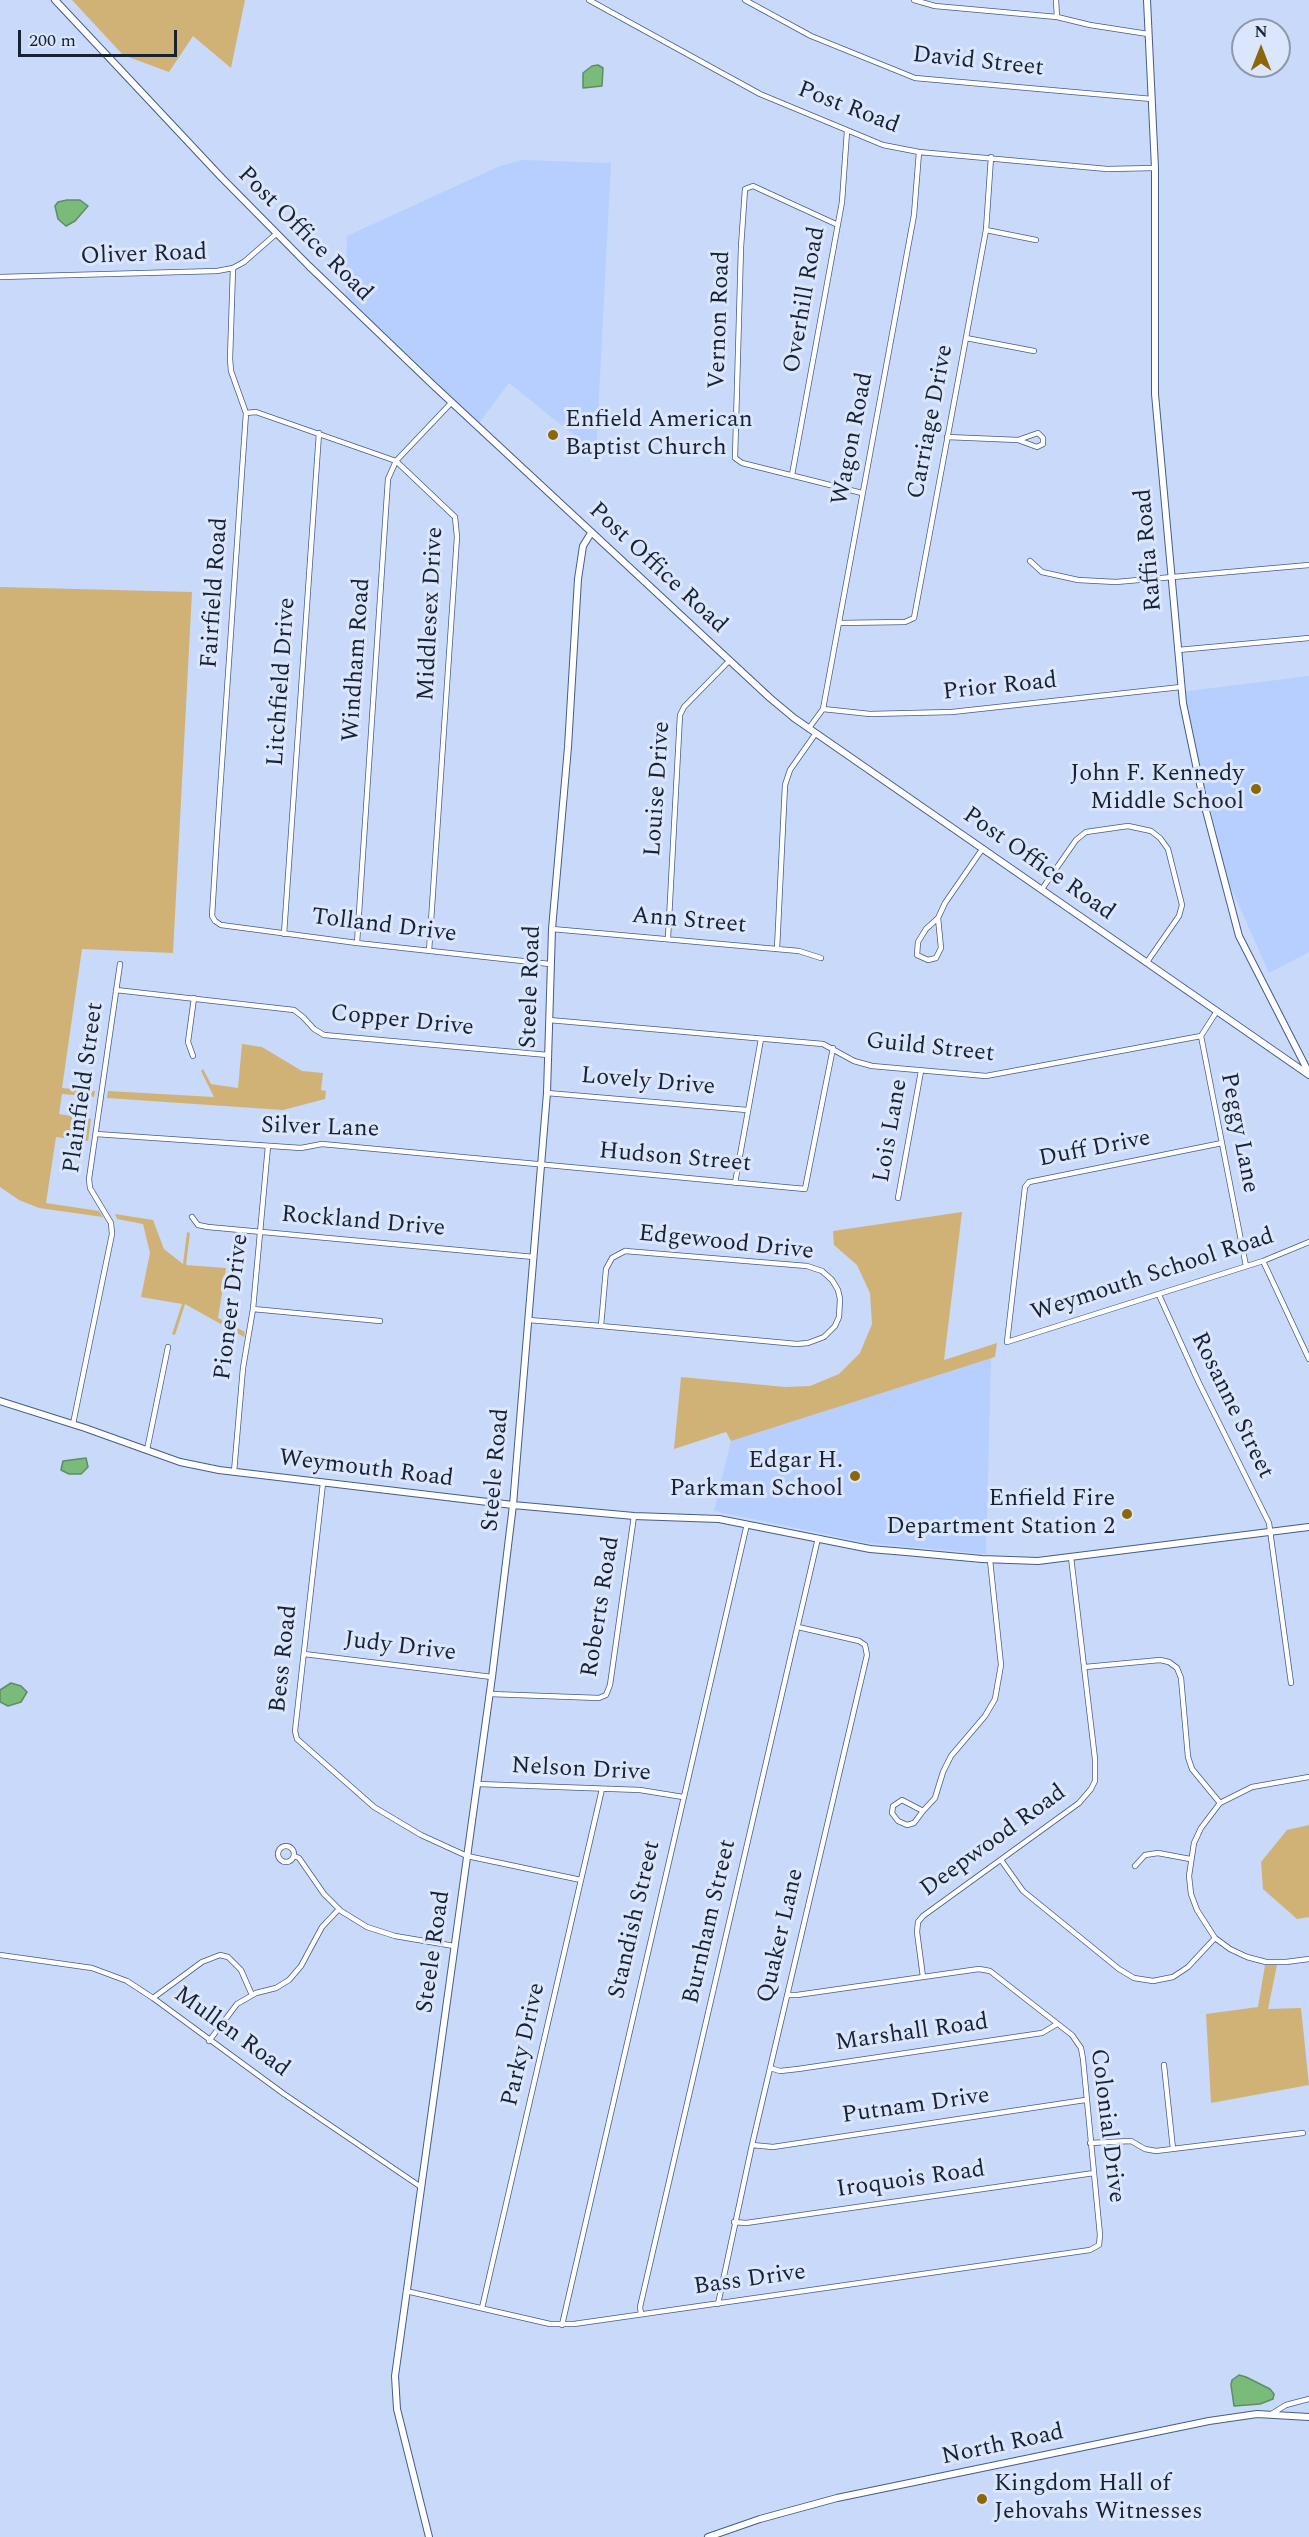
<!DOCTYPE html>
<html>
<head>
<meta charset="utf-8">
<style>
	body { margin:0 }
	#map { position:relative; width:1309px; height:2537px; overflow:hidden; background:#c8d9f9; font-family:Spectral,serif }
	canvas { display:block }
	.north { position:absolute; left:1231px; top:18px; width:60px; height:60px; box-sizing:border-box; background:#dbe6fc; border:2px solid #8d98ac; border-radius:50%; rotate:0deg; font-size:16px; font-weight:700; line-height:24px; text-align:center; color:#182235 }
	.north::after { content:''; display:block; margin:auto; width:21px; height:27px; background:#8c6708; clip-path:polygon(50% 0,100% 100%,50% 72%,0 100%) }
	.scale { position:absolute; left:18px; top:30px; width:159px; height:27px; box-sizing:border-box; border:3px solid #182235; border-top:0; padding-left:8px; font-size:18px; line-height:21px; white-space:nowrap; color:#182235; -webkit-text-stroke:4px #dbe6fc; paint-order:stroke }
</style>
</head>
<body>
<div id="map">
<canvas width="1309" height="2537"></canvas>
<div class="north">N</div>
<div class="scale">200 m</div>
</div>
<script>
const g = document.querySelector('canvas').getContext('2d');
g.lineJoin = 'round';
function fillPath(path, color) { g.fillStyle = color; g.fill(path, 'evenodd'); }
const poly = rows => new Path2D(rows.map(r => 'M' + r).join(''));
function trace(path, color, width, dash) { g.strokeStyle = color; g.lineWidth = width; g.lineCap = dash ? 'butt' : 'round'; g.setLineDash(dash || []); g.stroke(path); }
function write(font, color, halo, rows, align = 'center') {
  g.font = font + ' Spectral,serif'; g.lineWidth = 6; g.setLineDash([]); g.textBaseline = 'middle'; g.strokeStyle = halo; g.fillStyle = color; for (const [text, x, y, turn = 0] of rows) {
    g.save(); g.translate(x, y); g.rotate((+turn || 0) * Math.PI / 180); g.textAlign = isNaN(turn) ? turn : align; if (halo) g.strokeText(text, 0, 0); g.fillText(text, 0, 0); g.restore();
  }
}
fillPath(poly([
	[522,160,611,163,596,453,509,383,476,427,345,299,347,236,500,166],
	[1309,676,1309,952,1269,973,1229,883,1180,692],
	[991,1358,986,1554,869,1543,714,1511,731,1441]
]), '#b7cfff');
fillPath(poly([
	[72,0,245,0,231,68,193,36,169,72,123,55],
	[0,587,192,592,173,953,82,949,62,1088,95,1091,94,1097,62,1094,59,1114,91,1119,88,1141,56,1137,46,1203,99,1211,103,1217,39,1208,19,1200,0,1187],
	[242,1044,262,1047,302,1071,323,1073,321,1090,326,1091,325,1099,283,1110,107,1098,108,1091,214,1097,201,1071,203,1069,211,1084,238,1088],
	[962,1212,944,1360,997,1343,995,1357,731,1441,726,1432,674,1449,681,1377,785,1387,810,1386,839,1374,860,1353,872,1324,870,1293,857,1265,834,1245,833,1231],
	[115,1214,153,1220,164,1249,183,1264,187,1232,190,1233,186,1265,226,1268,218,1318,245,1332,244,1337,185,1304,175,1335,172,1334,182,1304,141,1297,150,1253,143,1224,117,1219],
	[1309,1825,1309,1917,1297,1919,1263,1889,1261,1862,1287,1830],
	[1266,1959,1278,1960,1268,2009,1301,2008,1309,2085,1211,2103,1206,2014,1258,2007]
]), '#d1b276');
const water = poly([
	[598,65,603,68,602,86,583,88,583,73,592,66,598,65],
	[67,200,80,200,88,206,75,221,66,226,58,219,55,206,58,202,67,200],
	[86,1458,88,1467,81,1474,69,1474,61,1470,63,1461,86,1458],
	[11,1683,21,1686,27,1692,21,1702,8,1706,0,1702,0,1690,11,1683],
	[1239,2375,1246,2377,1270,2389,1274,2394,1273,2399,1260,2404,1234,2406,1231,2385,1232,2380,1239,2375]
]);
fillPath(water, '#7bbb79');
trace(water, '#5d8d65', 1.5);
const street = poly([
	[589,0,760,94,883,145,919,152,1107,169,1155,168],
	[745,0,811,36,915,78,1152,99],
	[914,0,935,6,1057,17,1090,25,1148,34],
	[1056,0,1057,17],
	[838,225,753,186,745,189,741,247,735,458,742,463,862,493],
	[986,230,1036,240],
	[233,268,230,359,231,371,246,413,217,835,212,916,215,921,221,925,357,943,550,964],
	[0,277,217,271,233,268,244,262,276,234],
	[966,338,1034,351],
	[246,413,256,412,396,461,455,517,457,537,429,951],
	[947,437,1018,440,1037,447,1043,444,1043,438,1038,433,1018,440],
	[792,475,842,202,847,131],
	[1030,561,1042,572,1078,580,1116,582,1309,565],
	[839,623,905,622,914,618,986,230,991,157],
	[1178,650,1309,638],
	[823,709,870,714,952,712,1181,687],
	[809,728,823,709,914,215,919,152],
	[1042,889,1076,840,1086,832,1128,826,1151,831,1160,838,1168,849,1182,905,1179,916,1147,962],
	[938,918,941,948,936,958,928,960,917,955,918,942,926,929,938,918],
	[938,918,945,903,983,848],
	[552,929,799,951,821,958],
	[284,934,319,433],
	[668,938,680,715,684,707,729,661],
	[357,943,388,479,396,461,451,403],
	[777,949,785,785,790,770,816,733],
	[116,990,294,1010,303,1017,314,1029,324,1035,548,1055],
	[1217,1011,1201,1036,1246,1266],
	[549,1020,823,1044,854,1061,872,1066,986,1076,1201,1036],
	[193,1056,188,1042,194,998],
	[547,1093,747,1110],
	[96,1134,301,1148,322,1144,805,1189,833,1048],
	[1222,1143,1029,1182,1025,1187,1007,1342,1263,1261,1309,1242],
	[735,1183,761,1039],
	[898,1198,921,1071],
	[192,1217,198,1225,208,1227,534,1257],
	[625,1251,807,1266,822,1271,832,1280,838,1290,840,1299,839,1317,835,1326,824,1337,808,1343,797,1344,601,1326,606,1269,612,1258,625,1251],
	[1263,1261,1309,1359],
	[1159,1295,1199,1383,1269,1523,1291,1683],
	[253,1309,380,1321],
	[529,1320,601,1326],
	[73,1424,112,1234,111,1223,90,1188,89,1179,120,964],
	[147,1450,168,1347],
	[234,1472,243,1368,253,1309,268,1146],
	[323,1483,295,1731,297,1739,374,1807,421,1835,467,1856,581,1880],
	[304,1654,492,1677],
	[1085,1667,1160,1660,1169,1662,1177,1668,1181,1678,1188,1757,1192,1769,1220,1803],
	[490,1694,599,1698,606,1695,610,1685,634,1516],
	[1309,1777,1252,1787,1220,1803,1201,1828,1194,1843,1189,1876,1191,1894,1197,1910,1215,1938,1230,1949,1247,1957,1266,1962,1286,1962,1309,1959],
	[478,1784,640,1790,683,1797],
	[923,1811,914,1823,907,1825,898,1821,892,1813,893,1806,902,1800,923,1811,935,1798,943,1772,951,1756,985,1716,995,1699,1001,1665,990,1560],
	'278 1854a8 8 0 1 1 16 0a8 8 0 1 1-16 0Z',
	[294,1856,299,1858,324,1894,341,1911,367,1927,395,1936,454,1946],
	[1001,1860,1023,1891,1119,1969,1134,1978,1153,1981,1173,1977,1188,1967,1215,1938],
	[1135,1866,1145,1855,1158,1853,1190,1859],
	[0,1955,92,1968,127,1981,153,1998,284,2094,421,2187],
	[923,1977,917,1932,918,1922,923,1916,1079,1803,1091,1789,1095,1781,1095,1759,1071,1557],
	[153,1998,202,1962,220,1955,228,1957,241,1970,252,1995],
	[209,2041,237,2004,256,1993,276,1988,289,1980,301,1966,322,1927,339,1909],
	[1164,2065,1173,2149],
	[770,2068,780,2071,798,2069,1042,2033,1057,2024],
	[1090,2143,1131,2141,1145,2149,1156,2151,1303,2133],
	[752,2145,773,2147,1085,2100],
	[734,2222,746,2223,1094,2173],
	[406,2291,550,2324,574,2324,1090,2250,1099,2245,1100,2235,1083,2059,1081,2048,1072,2035,990,1971,979,1969,797,1995,787,1995],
	[718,2304,752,2145,867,1655,865,1645,859,1641,798,1627],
	[482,2308,602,1789],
	[641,2314,640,2307,818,1538],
	[562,2325,747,1524],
	[1273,2413,1286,2405,1309,2399]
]);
const secondary = poly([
	[55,0,222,178,309,266,432,384,770,698,794,718,1309,1075],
	[1147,0,1155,168,1155,394,1183,703,1204,803,1239,936,1309,1073],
	[0,1401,85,1428,180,1462,219,1470,513,1505,634,1516,719,1519,870,1549,906,1552,982,1559,1038,1561,1309,1527],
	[429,2537,397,2409,395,2376,492,1677,513,1505,547,1093,552,929,568,747,578,579,583,546,591,533],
	[708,2537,760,2519,837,2498,1209,2421,1257,2414,1309,2417]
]);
trace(street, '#455c8a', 6);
trace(secondary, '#455c8a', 8);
trace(street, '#fff', 4.5);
trace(secondary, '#fff', 6);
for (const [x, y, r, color] of [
	[553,435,6,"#8c6708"],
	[1256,789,6,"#8c6708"],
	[855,1476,6,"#8c6708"],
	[1127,1514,6,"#8c6708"],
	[982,2499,6,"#8c6708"]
]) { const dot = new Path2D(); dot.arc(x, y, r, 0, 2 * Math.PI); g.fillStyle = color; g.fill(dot); trace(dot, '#dbe6fc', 2); }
write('24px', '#182235', '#dbe6fc', [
	["David Street",978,63,6],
	["Post Road",848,109,21],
	["Post Office Road",304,235,45],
	["Oliver Road",144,256,-2],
	["Overhill Road",806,300,-80],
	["Vernon Road",721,320,-88],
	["Carriage Drive",932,422,-79],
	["Wagon Road",854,439,-79],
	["Raffia Road",1150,550,-95],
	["Post Office Road",657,569,43],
	["Fairfield Road",216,593,-86],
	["Middlesex Drive",432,614,-87],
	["Windham Road",358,660,-86],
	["Litchfield Drive",283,682,-86],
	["Prior Road",1000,688,-6],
	["Louise Drive",659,789,-86],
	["Post Office Road",1038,865,35],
	["Ann Street",689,922,5],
	["Tolland Drive",384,927,7],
	["Steele Road",532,987,-88],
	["Copper Drive",402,1022,6],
	["Guild Street",930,1049,6],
	["Lovely Drive",648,1083,5],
	["Plainfield Street",85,1088,-82],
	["Silver Lane",320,1129,2],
	["Lois Lane",892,1131,-80],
	["Peggy Lane",1238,1133,79],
	["Duff Drive",1095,1150,-11],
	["Hudson Street",675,1159,5],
	["Rockland Drive",363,1223,5],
	["Edgewood Drive",726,1244,6],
	["Weymouth School Road",1153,1276,-18],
	["Pioneer Drive",233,1307,-83],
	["Rosanne Street",1231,1406,64],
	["Weymouth Road",366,1470,7],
	["Steele Road",497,1470,-85],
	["Roberts Road",602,1607,-81],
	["Judy Drive",400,1648,7],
	["Bess Road",285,1659,-84],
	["Nelson Drive",581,1771,3],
	["Deepwood Road",994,1842,-36],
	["Standish Street",636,1920,-77],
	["Burnham Street",711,1922,-77],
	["Quaker Lane",782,1936,-77],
	["Steele Road",435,1952,-82],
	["Mullen Road",231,2033,36],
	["Marshall Road",912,2034,-8],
	["Parky Drive",525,2045,-77],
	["Putnam Drive",916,2107,-8],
	["Colonial Drive",1106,2126,83],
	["Iroquois Road",911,2181,-8],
	["Bass Drive",750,2281,-8],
	["North Road",1003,2446,-12]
]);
write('24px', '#182235', '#dbe6fc', [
	["Enfield American",565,421,"left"],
	["Baptist Church",565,449,"left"],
	["John F. Kennedy",1244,775],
	["Middle School",1244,803],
	["Edgar H.",843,1462],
	["Parkman School",843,1490],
	["Enfield Fire",1115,1500],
	["Department Station 2",1115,1528],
	["Kingdom Hall of",994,2485,"left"],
	["Jehovahs Witnesses",994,2513,"left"]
], 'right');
</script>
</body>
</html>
